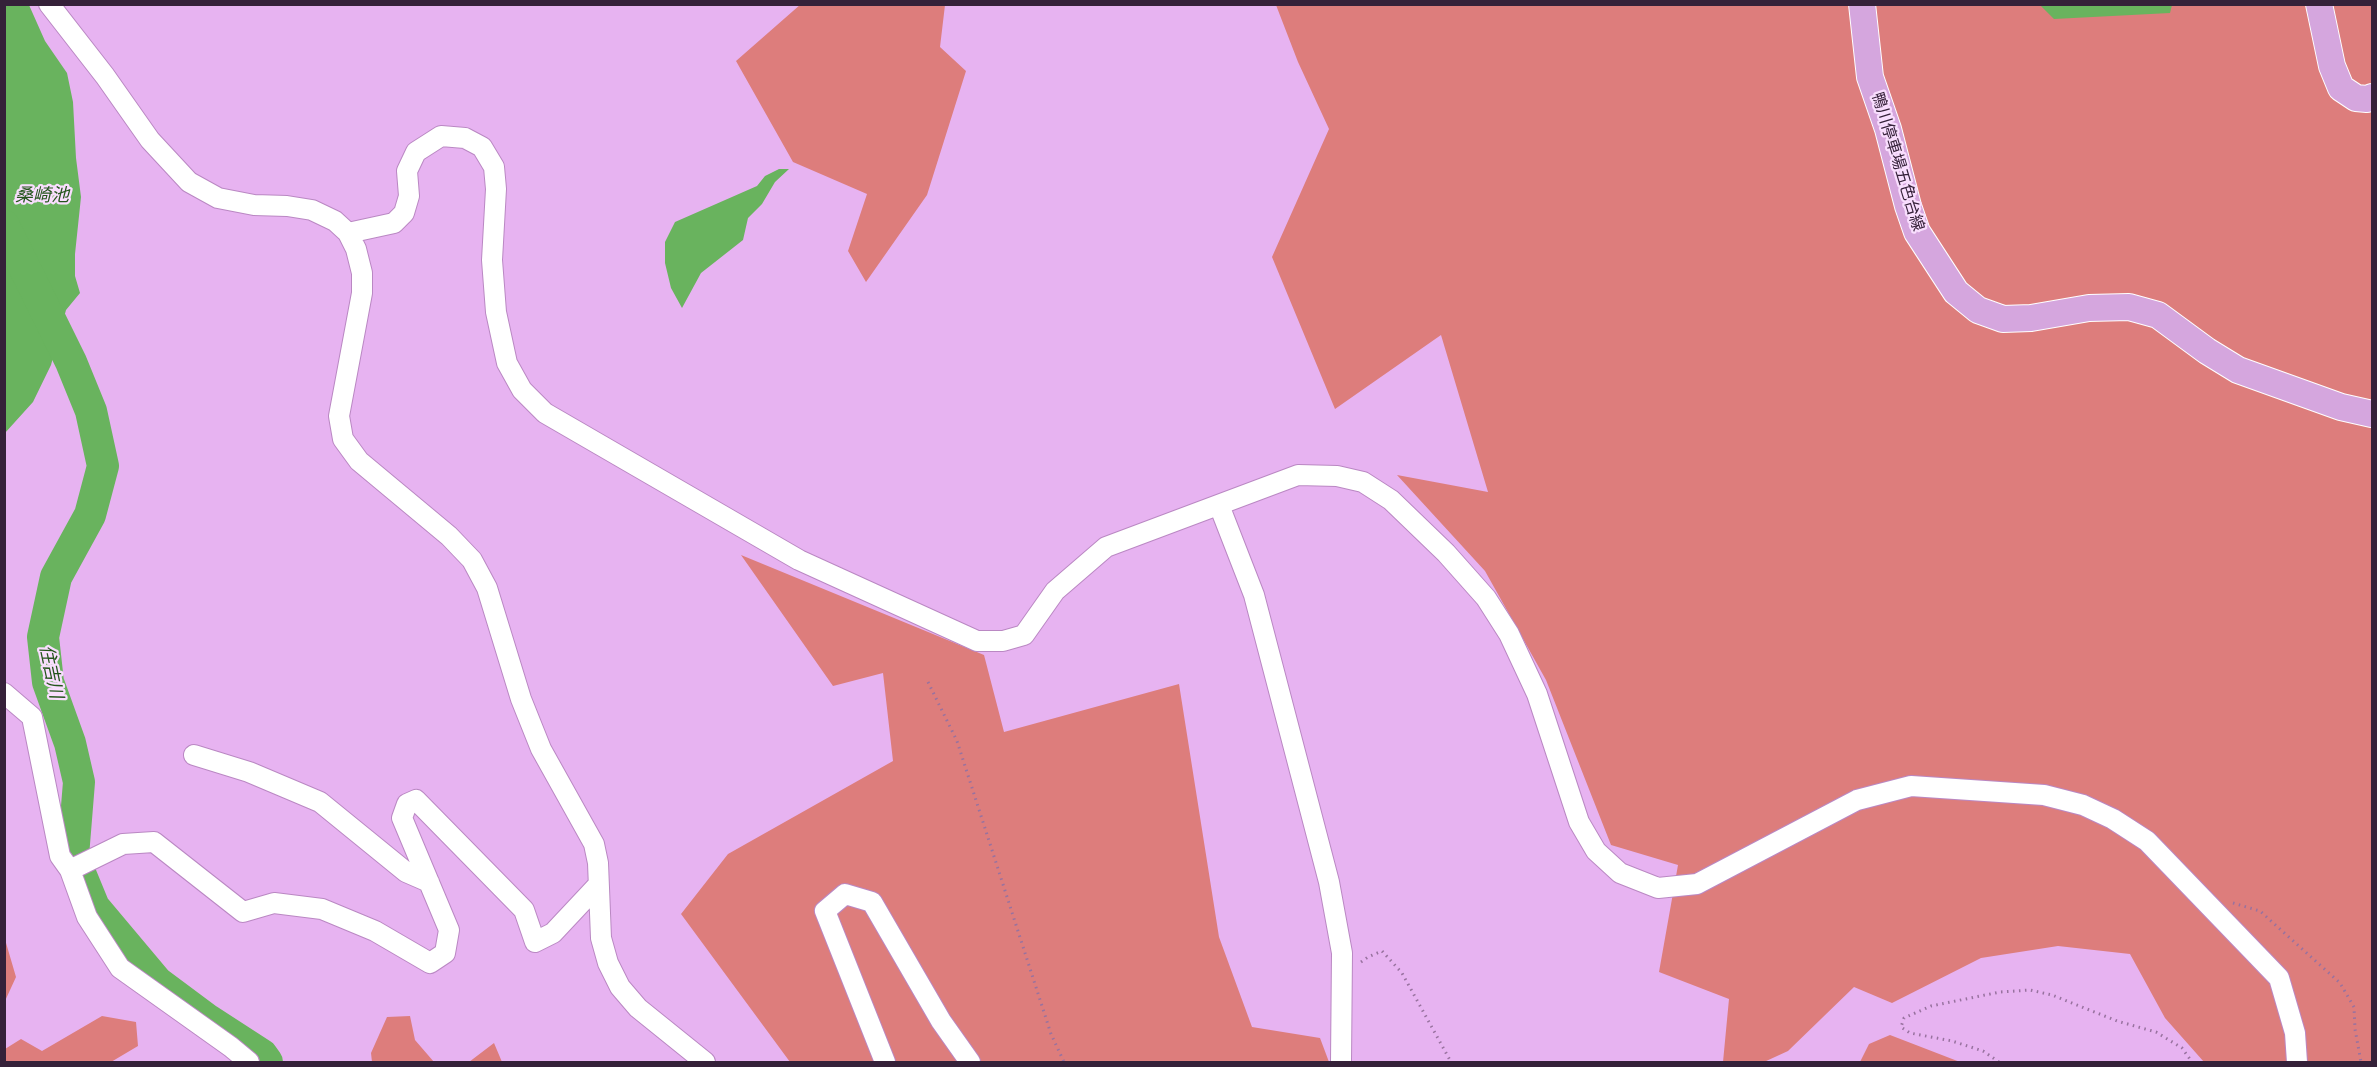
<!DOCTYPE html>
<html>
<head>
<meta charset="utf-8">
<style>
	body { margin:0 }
	#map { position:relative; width:2377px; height:1067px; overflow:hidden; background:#e7b3f1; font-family:Roboto,sans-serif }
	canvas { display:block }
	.frame { position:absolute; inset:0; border:6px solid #352139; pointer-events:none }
</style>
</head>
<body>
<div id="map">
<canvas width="2377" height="1067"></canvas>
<div class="frame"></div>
</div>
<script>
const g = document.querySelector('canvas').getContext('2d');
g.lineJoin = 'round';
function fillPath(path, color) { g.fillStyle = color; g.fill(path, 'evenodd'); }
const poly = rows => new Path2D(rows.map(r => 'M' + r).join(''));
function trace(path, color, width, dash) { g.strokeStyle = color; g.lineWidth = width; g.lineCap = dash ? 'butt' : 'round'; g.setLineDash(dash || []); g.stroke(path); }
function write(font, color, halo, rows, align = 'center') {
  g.font = font + ' Roboto,"Noto Sans JP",sans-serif'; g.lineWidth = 4.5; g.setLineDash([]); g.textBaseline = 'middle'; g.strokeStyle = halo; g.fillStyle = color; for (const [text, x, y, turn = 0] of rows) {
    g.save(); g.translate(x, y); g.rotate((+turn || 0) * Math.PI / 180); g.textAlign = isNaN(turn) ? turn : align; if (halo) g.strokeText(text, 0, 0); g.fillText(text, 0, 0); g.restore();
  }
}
fillPath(poly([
	[801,4,945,5,940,47,966,71,927,195,866,282,848,251,867,194,793,162,736,61],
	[1276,5,2372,5,2372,1062,2204,1062,2165,1018,2130,954,2058,946,1981,958,1892,1003,1854,987,1788,1051,1764,1062,1723,1062,1729,999,1659,972,1678,865,1611,845,1546,680,1485,571,1397,475,1488,492,1441,335,1335,409,1272,257,1329,129,1298,62],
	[741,555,984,655,1004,732,1179,684,1219,937,1252,1027,1320,1038,1329,1062,790,1062,681,914,728,854,893,761,883,673,833,686],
	[4,936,16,977,5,1001,4,1001],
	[102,1016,136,1022,138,1046,111,1062,5,1062,5,1049,21,1039,42,1051],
	[410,1016,415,1040,434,1062,372,1062,371,1053,387,1017],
	[1890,1035,1960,1062,1860,1062,1869,1044],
	[494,1043,502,1062,469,1062]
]), '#dd7d7c');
fillPath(poly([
	[5,4,29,5,45,41,67,73,73,102,76,158,81,197,75,254,75,276,80,293,66,310,51,365,33,402,5,433],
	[2040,5,2172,5,2170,13,2054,19],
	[779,169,789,169,775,182,762,204,748,218,743,240,701,273,682,308,671,288,665,263,665,242,675,222,757,186,765,176]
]), '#69b35e');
trace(poly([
	[4,226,71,362,91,411,103,466,90,515,56,577,43,637,48,682,70,743,79,782,73,856,94,907,157,982,208,1020,262,1055,267,1062]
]), '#69b35e', 32);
const minor = poly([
	[49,4,105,76,150,140,189,182,218,198,254,205,287,206,312,210,335,221,348,233,356,249,362,273,362,293,339,416,343,439,359,461,449,536,472,560,487,588,521,699,541,749,594,844,598,863,601,938,608,963,620,987,638,1008,705,1062],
	[348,233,394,223,404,213,409,196,407,171,416,152,441,136,465,138,482,147,494,167,496,189,492,260,496,312,507,363,522,390,545,413,799,560,977,641,1003,641,1024,635,1055,591,1106,547,1298,475,1337,476,1363,482,1391,500,1446,553,1486,598,1509,634,1537,694,1579,822,1596,851,1620,873,1658,888,1697,884,1857,800,1911,786,2044,795,2083,805,2113,819,2147,841,2279,978,2295,1033,2297,1062],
	[1219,505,1254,595,1329,882,1342,953,1341,1062],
	[4,693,32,717,60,856,70,870,87,917,120,968,231,1047,249,1062],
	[194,755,249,772,320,802,406,872,429,882],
	[70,870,123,844,154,842,243,912,274,903,322,909,375,931,430,963,445,953,449,930,402,818,407,804,416,800,524,910,535,942,553,933,598,885],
	[885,1062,825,911,845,894,872,902,941,1021,970,1062]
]);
const major = poly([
	[1862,4,1870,77,1888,129,1908,206,1917,232,1956,292,1978,310,2003,319,2031,318,2089,308,2129,307,2158,315,2207,351,2238,370,2341,407,2372,414],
	[2319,4,2332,66,2341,88,2356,98,2367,99,2372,97]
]);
trace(minor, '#ba88c3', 22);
trace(major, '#fff', 28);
trace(poly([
	[928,682,957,741,1051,1034,1064,1062],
	[2233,903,2260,911,2340,983,2354,1007,2355,1029,2361,1062],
	[1361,962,1368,957,1382,951,1402,973,1451,1062],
	[1999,1062,1983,1051,1952,1041,1910,1033,1901,1027,1904,1018,1931,1006,2000,992,2030,990,2052,995,2117,1021,2156,1032,2182,1048,2192,1062]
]), '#98729f', 3, [1.5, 4.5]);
trace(minor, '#fff', 20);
trace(major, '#d5a6de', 26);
write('16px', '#352139', '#f9defe', [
	["鴨川停車場五色台線",1897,162,73]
]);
write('italic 18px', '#24551c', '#f9defe', [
	["桑崎池",42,196],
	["住吉川",50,672,78]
]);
</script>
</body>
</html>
